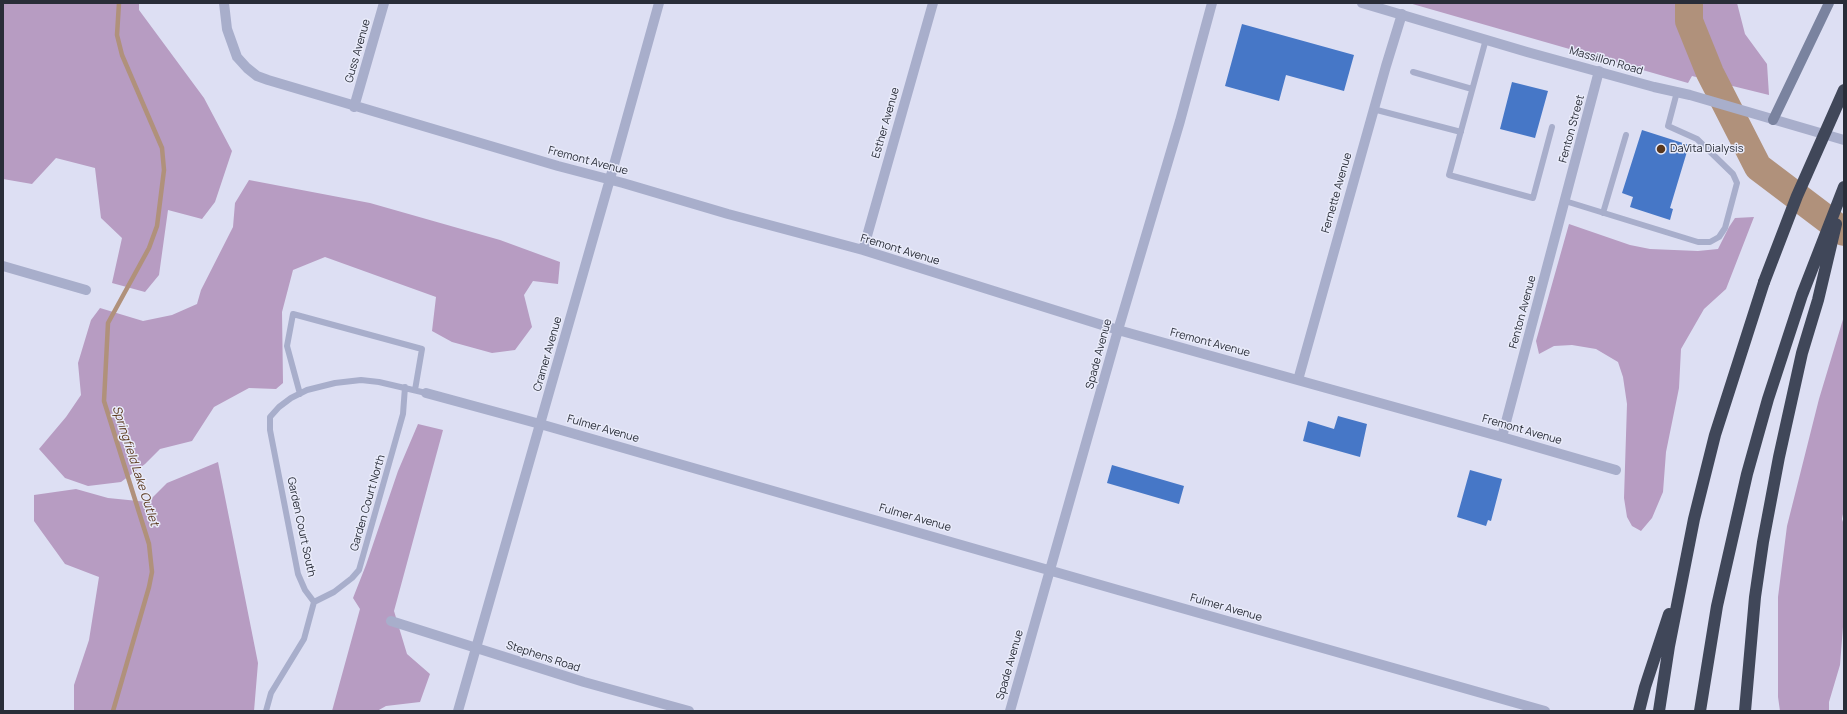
<!DOCTYPE html>
<html>
<head>
<meta charset="utf-8">
<style>
	body { margin:0 }
	#map { position:relative; width:1847px; height:714px; overflow:hidden; background:#dddff3; font-family:Manrope,sans-serif }
	canvas { display:block }
	.frame { position:absolute; inset:0; border:4px solid #292d38; pointer-events:none }
</style>
</head>
<body>
<div id="map">
<canvas width="1847" height="714"></canvas>
<div class="frame"></div>
</div>
<script>
const g = document.querySelector('canvas').getContext('2d');
g.lineJoin = 'round';
function fillPath(path, color) { g.fillStyle = color; g.fill(path, 'evenodd'); }
const poly = rows => new Path2D(rows.map(r => 'M' + r).join(''));
function trace(path, color, width, dash) { g.strokeStyle = color; g.lineWidth = width; g.lineCap = dash ? 'butt' : 'round'; g.setLineDash(dash || []); g.stroke(path); }
function write(font, color, halo, rows, align = 'center') {
  g.font = font + ' Manrope,sans-serif'; g.lineWidth = 3; g.setLineDash([]); g.textBaseline = 'middle'; g.strokeStyle = halo; g.fillStyle = color; for (const [text, x, y, turn = 0] of rows) {
    g.save(); g.translate(x, y); g.rotate((+turn || 0) * Math.PI / 180); g.textAlign = isNaN(turn) ? turn : align; if (halo) g.strokeText(text, 0, 0); g.fillText(text, 0, 0); g.restore();
  }
}
fillPath(poly([
	[3,3,139,3,139,10,204,98,232,151,215,202,202,219,168,210,159,275,145,292,112,283,122,238,101,218,95,168,56,158,32,184,3,179],
	[1409,3,1737,3,1745,34,1767,64,1769,95,1692,76,1688,83],
	[249,180,370,203,500,240,560,262,558,284,533,281,524,295,532,327,515,350,492,353,452,342,432,331,436,297,325,257,293,270,282,312,283,383,276,389,249,388,214,407,192,441,160,449,145,464,121,482,88,486,65,478,39,449,66,417,81,395,78,363,91,320,100,308,143,321,172,315,197,304,201,290,233,227,235,203],
	[1754,217,1726,289,1704,309,1681,349,1679,388,1666,452,1663,492,1652,518,1641,531,1632,526,1627,517,1624,498,1627,404,1623,377,1618,362,1596,349,1572,345,1554,346,1539,354,1536,341,1569,224,1630,245,1650,249,1698,251,1718,249,1729,227,1735,218],
	[1844,316,1844,509,1842,519,1844,525,1844,614,1840,665,1829,702,1829,711,1780,711,1778,697,1778,597,1787,526,1819,399],
	[418,424,443,430,394,611,407,654,430,674,420,702,386,706,377,711,332,711,360,609,353,598,366,565,398,471],
	[218,462,258,663,254,711,74,711,74,685,89,640,99,577,65,564,34,521,34,495,76,489,108,498,148,502,167,483]
]), '#b79cc2');
trace(poly([
	[113,711,149,587,152,572,149,544,104,401,108,323,149,248,157,226,164,170,162,148,122,55,117,35,119,3]
]), '#b0917b', 4.5);
trace(poly([
	[1689,3,1689,21,1710,73,1758,167,1844,232]
]), '#b0917b', 28);
fillPath(poly([
	[1242,24,1354,55,1344,91,1286,75,1279,101,1225,86],
	[1512,82,1548,91,1535,138,1500,129],
	[1642,130,1689,145,1670,208,1673,209,1670,220,1630,207,1633,197,1622,193],
	[1338,416,1367,424,1360,457,1303,441,1308,421,1334,429],
	[1112,465,1184,486,1179,504,1107,483],
	[1470,470,1502,479,1491,521,1488,520,1486,526,1457,517]
]), '#4677c7');
trace(poly([
	[1486,39,1449,175,1533,198,1552,127],
	[1413,72,1472,89],
	[1373,109,1461,132],
	[1565,201,1698,242,1710,242,1719,237,1725,228,1737,183,1733,174,1697,139,1668,126,1677,92],
	[1603,213,1626,135],
	[300,394,287,346,293,314,422,349,415,390],
	[314,602,334,592,352,578,359,570,403,414,405,387],
	[266,711,271,693,304,639,314,602,305,590,298,574,270,430,270,417,279,407,291,398,307,390,335,383,361,380,379,382,426,393]
]), '#a8aecb', 6);
trace(poly([
	[224,3,227,29,237,57,247,68,257,76,268,80,558,166,623,183,728,214,863,250,1118,330,1502,437,1616,470],
	[354,107,384,3],
	[863,250,933,3],
	[3,266,86,290],
	[1298,380,1386,66,1402,14],
	[426,393,540,424,1118,590,1545,711],
	[1502,437,1599,71],
	[391,621,584,682,689,711],
	[458,711,610,179,659,3],
	[1010,711,1118,330,1180,121,1212,3]
]), '#a8aecb', 10);
trace(poly([
	[1362,3,1527,52,1654,87,1690,95,1844,140]
]), '#a8aecb', 10);
trace(poly([
	[1773,120,1829,3]
]), '#7a839f', 10);
trace(poly([
	[1639,711,1645,687,1669,614],
	[1659,711,1669,646,1694,519,1715,435,1764,282],
	[1700,711,1717,606,1747,474,1768,399,1802,295,1844,187],
	[1745,711,1755,597,1763,542,1779,457,1802,353,1818,300,1836,224]
]), '#404759', 12);
trace(poly([
	[1764,282,1797,196,1844,90]
]), '#404759', 12);
for (const [x, y, r, color] of [
	[1661,149,5,"#5a381d"]
]) { const dot = new Path2D(); dot.arc(x, y, r, 0, 2 * Math.PI); g.fillStyle = color; g.fill(dot); trace(dot, '#e9ebfa', 1.5); }
write('11px', '#292d38', '#e9ebfa', [
	["Guss Avenue",358,51,-74],
	["Massillon Road",1606,61,16],
	["Esther Avenue",886,123,-74],
	["Fenton Street",1572,129,-75],
	["Fremont Avenue",588,161,15],
	["Fernette Avenue",1337,193,-74],
	["Fremont Avenue",900,250,17],
	["Fenton Avenue",1523,312,-75],
	["Fremont Avenue",1210,343,15],
	["Cramer Avenue",548,354,-74],
	["Spade Avenue",1099,354,-75],
	["Fulmer Avenue",603,429,16],
	["Fremont Avenue",1522,430,16],
	["Garden Court North",368,503,-74],
	["Fulmer Avenue",915,518,16],
	["Garden Court South",301,527,78],
	["Fulmer Avenue",1226,608,16],
	["Stephens Road",543,657,18],
	["Spade Avenue",1010,665,-74]
]);
write('11px', '#292d38', '#e9ebfa', [
	["DaVita Dialysis",1670,149]
], 'left');
write('italic 12px', '#5a381d', '#e9ebfa', [
	["Springfield Lake Outlet",135,466,72]
]);
</script>
</body>
</html>
